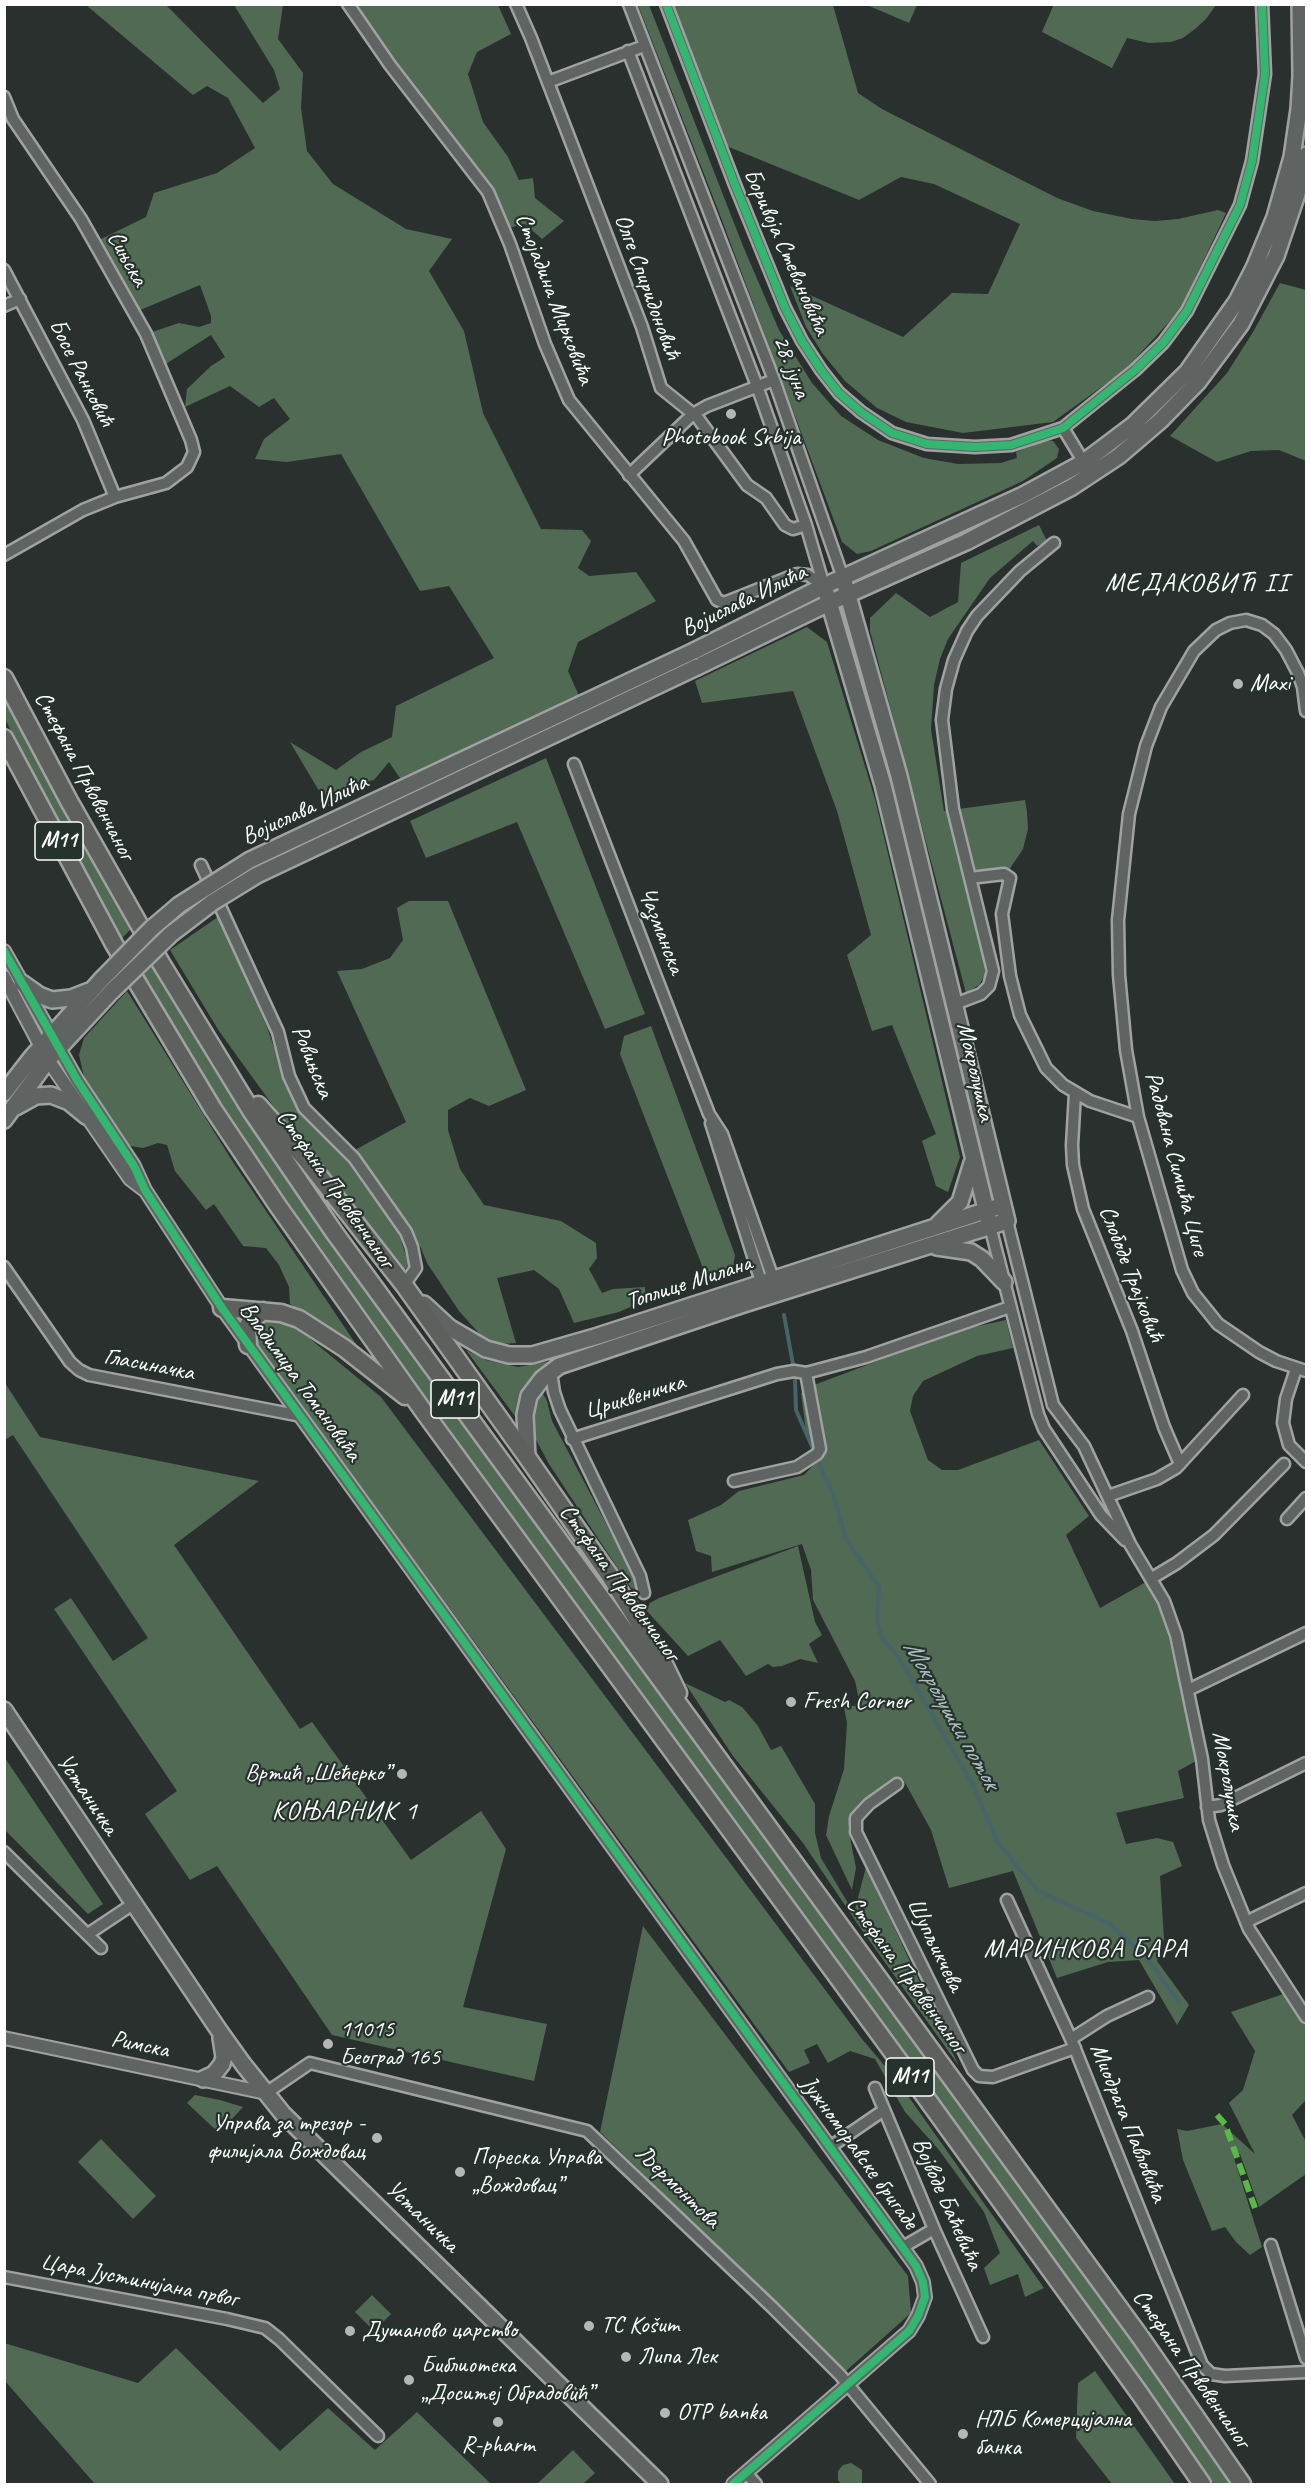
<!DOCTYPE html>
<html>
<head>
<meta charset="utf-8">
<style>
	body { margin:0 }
	#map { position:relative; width:1311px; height:2489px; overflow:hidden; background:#29302d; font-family:Caveat,sans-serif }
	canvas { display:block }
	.frame { position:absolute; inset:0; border:6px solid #fff; pointer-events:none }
</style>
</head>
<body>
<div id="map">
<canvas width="1311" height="2489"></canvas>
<div class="frame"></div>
</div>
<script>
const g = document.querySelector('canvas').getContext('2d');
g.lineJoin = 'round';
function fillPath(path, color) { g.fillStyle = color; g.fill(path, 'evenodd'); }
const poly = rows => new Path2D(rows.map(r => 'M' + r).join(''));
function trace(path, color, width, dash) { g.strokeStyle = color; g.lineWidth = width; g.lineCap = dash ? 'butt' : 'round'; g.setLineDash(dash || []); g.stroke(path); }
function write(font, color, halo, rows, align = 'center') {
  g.font = font + ' Caveat,sans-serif'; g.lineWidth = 4.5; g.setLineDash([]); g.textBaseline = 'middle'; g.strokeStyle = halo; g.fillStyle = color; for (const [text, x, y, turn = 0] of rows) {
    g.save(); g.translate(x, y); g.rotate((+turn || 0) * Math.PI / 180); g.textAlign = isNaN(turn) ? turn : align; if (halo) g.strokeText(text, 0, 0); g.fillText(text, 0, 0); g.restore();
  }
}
fillPath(poly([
	[1054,4,1216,4,1216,5,1206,19,1195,29,1183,38,1171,42,1149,43,1127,38,1112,68,1042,32],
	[86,5,166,5,263,103,280,89,274,70,234,5,283,5,278,39,303,73,301,108,307,151,333,184,406,229,452,239,429,271,464,331,483,413,541,529,582,530,591,541,578,568,589,576,636,572,656,601,578,642,568,671,580,698,402,781,389,762,374,780,361,783,353,792,328,806,290,742,336,770,361,752,392,737,396,706,494,658,449,586,420,591,341,454,287,462,255,459,264,439,290,419,274,398,259,407,230,386,185,407,187,389,211,366,225,357,211,335,161,367,146,334,179,323,199,327,211,323,211,316,200,285,133,313,95,242,146,217,154,193,217,173,255,148,228,98,207,86,193,95],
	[348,5,498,5,511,34,477,52,468,74,483,122,508,157,519,180,533,178,535,198,564,221,542,239,525,224,504,229,488,192],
	[638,5,649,5,743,246,779,330,812,383,841,416,878,440,924,458,958,464,1001,463,1017,458,1016,452,1047,440,1053,441,1059,449,1057,458,1023,481,871,551,857,554,842,542,720,215],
	[666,5,833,5,858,93,882,109,1057,198,1093,211,1132,219,1155,221,1178,219,1218,210,1226,213,1180,310,1125,370,1053,422,963,433,906,422,877,408,845,381,823,354,806,327,790,286,903,337,952,293,988,294,1020,224,934,184,901,177,859,200,719,143],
	[867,5,917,5,909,23],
	[1280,283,1306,290,1306,461,1279,450,1251,451,1217,462,1170,436,1227,373,1253,332],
	[1039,525,1047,541,1037,546,1033,541,990,578,948,639,940,659,934,685,931,729,944,811,1025,800,1027,812,1028,829,1023,849,1009,870,965,874,985,959,985,975,979,985,966,993,870,631,870,618,896,593,930,617,958,602,961,563],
	[807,627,827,642,875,799,960,1157,948,1192,936,1186,922,1141,936,1134,892,1025,872,1031,847,955,871,935,837,811,793,691,702,703,695,681],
	[4,691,132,928,119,941,5,719],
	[546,758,645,1014,605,1029,517,822,426,858,410,821],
	[409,901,448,901,526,1090,489,1106,470,1098,448,1110,448,1130,460,1169,484,1205,561,1221,596,1243,597,1258,589,1269,602,1293,613,1289,645,1287,646,1300,619,1312,574,1323,559,1289,534,1270,497,1278,516,1343,502,1344,485,1340,459,1311,427,1263,421,1248,407,1224,355,1150,406,1122,337,971,362,969,390,958,403,940,397,908],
	[218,917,267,1027,293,1102,302,1116,340,1151,399,1234,409,1265,404,1270,284,1121,219,1031,170,950],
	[152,966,216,1073,387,1321,1146,2358,1231,2484,1214,2484,1130,2365,454,1442,291,1212,195,1066,141,976],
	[127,991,231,1159,362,1353,290,1304,289,1287,279,1265,266,1248,243,1246,214,1204,206,1210,175,1171,167,1145,158,1143,143,1148,125,1145,84,1077,79,1055,84,1038],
	[651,1026,735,1255,732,1273,708,1281,620,1054,624,1036],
	[266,1316,286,1319,381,1397,862,2039,896,2079,1044,2288,1025,2297,1018,2274,990,2285,984,2268,1000,2253,984,2212,939,2150,905,2112,875,2059,850,2051,828,2063,817,2044,804,2050,810,2063,789,2072,252,1338,253,1327],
	[1006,1320,1013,1348,977,1356,923,1381,913,1396,910,1411,928,1460,942,1470,958,1470,1039,1440,1089,1516,1066,1535,1100,1608,1148,1581,1164,1616,1196,1761,1178,1771,1184,1798,1116,1813,1126,1844,1157,1838,1173,1842,1182,1866,1160,1876,1164,1939,1157,1961,1189,2005,1177,2025,1139,1960,1108,1962,1057,1978,1013,1871,949,1888,931,1830,903,1779,864,1803,848,1827,856,1868,852,1890,826,1835,829,1816,844,1769,847,1723,844,1707,860,1705,855,1681,813,1600,811,1570,802,1544,712,1572,711,1556,696,1551,688,1520,721,1505,739,1491,804,1475,822,1456,806,1431,801,1393,814,1385,960,1330],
	[466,1350,486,1360,518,1367,551,1361,524,1390,519,1401,517,1419],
	[5,1383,40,1437,259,1481,174,1545,300,1729,312,1722,411,1860,481,1811,506,1849,463,2007,547,2024,534,2081,332,2035,217,1866,190,1880,145,1814,177,1791,54,1609,71,1598,113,1661,148,1638,13,1435,5,1440],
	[541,1390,547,1401,552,1421,638,1584,635,1589,631,1588,613,1561,549,1464,535,1438,531,1418,535,1398],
	[798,1546,815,1622,822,1635,809,1644,818,1663,800,1659,782,1666,773,1667,768,1664,746,1676,720,1640,688,1656,646,1610,650,1603,659,1598],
	[685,1683,725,1702,729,1700,742,1707,758,1726,771,1750,781,1746,815,1804,815,1833,821,1858,854,1913,866,1867,959,2066,859,1926,803,1843,733,1756],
	[5,1758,103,1904,88,1914,5,1830],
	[643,1926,908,2276,911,2313,846,2371,600,2132],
	[1289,1992,1306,2018,1306,2100,1292,2115,1306,2142,1306,2174,1259,2207,1240,2154,1233,2155,1262,2247,1250,2255,1236,2242,1225,2227,1212,2231,1183,2160,1177,2129,1187,2131,1222,2124,1255,2154,1229,2103,1243,2090,1255,2051,1231,2012],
	[195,2095,220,2100,243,2107,219,2133,187,2103],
	[101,2139,156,2196,133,2219,78,2162],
	[372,2295,391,2314,374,2331,355,2312],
	[4,2343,138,2383,176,2348,280,2451,328,2408,375,2450,417,2412,491,2484,95,2484,5,2381],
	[1095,2371,1175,2484,1112,2484,1076,2438,1078,2383],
	[573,2450,595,2473,583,2484,537,2484],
	[851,2463,862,2470,862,2483,841,2484,838,2480,838,2471,843,2465]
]), '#516a54');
trace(poly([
	[784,1315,794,1370],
	[795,1380,796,1410,834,1497,846,1539,879,1587,877,1621,882,1638,898,1656,973,1785,998,1843,1038,1891,1108,1923,1146,1957,1179,2002]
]), '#46646a', 4);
const minor = poly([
	[348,4,390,65,488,192,510,244,545,344,569,400,684,541,717,600,724,603,797,574,808,575,824,586],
	[516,4,531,38,642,327,661,388,697,417,747,485,766,498,785,525,793,529,806,525],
	[629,4,774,380,843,578],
	[666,4,735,185,785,308,802,341,821,370,839,393,861,412,892,433,927,444,975,447,1011,445,1063,428,1135,370,1163,343,1187,311,1240,205,1252,161,1265,74,1262,4],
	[628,51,757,386,806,525,824,586],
	[548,82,644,46],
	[4,97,13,119,81,219,146,334,191,440,194,452,187,467,166,483,115,497,83,510,4,555],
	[4,270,83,420,115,497],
	[4,306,20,299],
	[1063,428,1086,466],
	[629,475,693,414,707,406,774,380],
	[1306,711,1303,687,1298,673,1286,650,1274,634,1262,625,1246,620,1230,623,1216,630,1194,651,1161,707,1146,746,1129,814,1118,920,1119,975,1126,1050,1138,1117,1182,1270,1193,1293,1218,1324,1259,1352,1276,1361,1306,1371],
	[574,764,709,1114,722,1134,775,1284],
	[201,865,278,1032,289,1076,304,1108,354,1158,406,1232,412,1247,416,1268,404,1285],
	[970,878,1004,874,1010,878,1002,914,1010,976,1020,1015,1046,1068,1063,1085,1090,1101,1138,1117],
	[955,1004,981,994,989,986,993,971,953,809,942,720,946,689,954,660,967,631,977,616,1020,571,1054,543],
	[1075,1093,1072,1145,1073,1165,1083,1209,1132,1331,1164,1427,1180,1464],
	[711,1123,763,1288],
	[1007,1221,1053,1405,1084,1446,1130,1544,1164,1601,1176,1635,1202,1759,1209,1820,1223,1865,1249,1929,1306,2017],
	[990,1226,1038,1414,1044,1429,1101,1515,1125,1540],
	[4,1267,70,1362,79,1370,89,1375,301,1416],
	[1296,1369,1286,1399,1283,1423,1289,1445,1306,1462],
	[551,1372,554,1392,560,1410,640,1576,644,1593],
	[572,1439,777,1374,794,1371,806,1373],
	[734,1481,797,1467,817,1454,820,1449,806,1373,866,1357,1010,1307],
	[1108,1496,1157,1479,1176,1468,1243,1395],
	[1287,1519,1306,1498],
	[1152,1578,1177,1563,1214,1535,1284,1464],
	[1188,1690,1306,1633],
	[897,1784,869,1804,856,1818,856,1832,973,2070,979,2076,993,2077,1075,2048],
	[1207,1807,1221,1805,1306,1763],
	[4,1852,101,1948],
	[1007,1900,1071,2039,1202,2365,1211,2374,1225,2376,1306,2372],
	[1246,1922,1306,1893],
	[88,1934,133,1904],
	[1071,2039,1107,2016,1148,1997],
	[875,2088,934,2229,983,2337],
	[266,2093,310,2063,587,2131,772,2307,840,2375,930,2484],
	[830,2147,884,2110],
	[1271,2245,1306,2358],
	[903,2247,934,2229],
	[4,2277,227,2319,265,2328,279,2339,378,2436],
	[746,2473,756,2484]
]);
const tertiary = poly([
	[4,951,77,1080,134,1166,145,1190,222,1308,916,2266,923,2282,925,2297,918,2316,909,2331,733,2484],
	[4,977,48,1060,130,1179,143,1189],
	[4,2038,266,2093]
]);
const secondary = poly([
	[827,595,883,785,990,1226],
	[694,651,824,586,1023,495,1084,462,1133,425,1187,372,1237,301,1254,268,1275,217,1292,157,1299,109,1301,76,1300,4],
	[697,667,829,603,966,542,1072,487,1119,456,1160,421,1198,382,1241,324,1276,256,1297,194,1306,155],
	[22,983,39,995,52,1000,71,998,89,991],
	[4,1093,32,1057,102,979],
	[16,1107,36,1096,51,1095,69,1102,86,1116],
	[4,1120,48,1060,112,991],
	[938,1224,960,1202,972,1163],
	[937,1247,971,1252,982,1259,1004,1282],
	[424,1304,450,1328,486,1349,509,1355,532,1355,598,1336,994,1208],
	[527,1457,525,1415,529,1396,542,1379,559,1366,741,1305,1007,1221,899,776,843,578],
	[4,1710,218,2029,243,2064,283,2114,660,2484],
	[203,2079,214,2074,222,2064,224,2057,221,2038]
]);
const trunk = poly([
	[4,678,69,801,161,963,252,1112,334,1232,1141,2338,1242,2484],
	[4,738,114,944,213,1109,278,1206,424,1412,924,2095,1140,2394,1202,2484],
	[258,1105,308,1162,404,1285,527,1457,610,1576,662,1660,678,1693],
	[222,1308,281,1313,299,1319,344,1348,405,1396],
	[248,1345,247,1327,250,1322,263,1311]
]);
trace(minor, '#9fa2a0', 15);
trace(tertiary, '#9fa2a0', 16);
trace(secondary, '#9fa2a0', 20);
trace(trunk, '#9fa2a0', 21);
trace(minor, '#5f6362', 10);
trace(tertiary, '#5f6362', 12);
trace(secondary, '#5f6362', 15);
trace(trunk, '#5e605d', 16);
const secondaryBridge = poly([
	[102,979,152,928,179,905,250,860,694,651],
	[112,991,171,934,213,902,257,875,697,667]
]);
trace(secondaryBridge, '#9fa2a0', 20, []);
trace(secondaryBridge, '#5f6362', 15);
trace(poly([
	[1217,2115,1225,2124,1255,2208]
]), '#58b947', 6, [12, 6]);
trace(poly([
	[666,4,735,185,785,308,802,341,821,370,839,393,861,412,892,433,927,444,975,447,1011,445,1063,428,1135,370,1163,343,1187,311,1240,205,1252,161,1265,74,1262,4],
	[4,951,77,1080,134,1166,145,1190,222,1308,916,2266,923,2282,925,2297,918,2316,909,2331,733,2484]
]), '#33b770', 8);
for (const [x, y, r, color] of [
	[731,414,6,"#b4b7b6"],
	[1238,684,6,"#b4b7b6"],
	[791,1702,6,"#b4b7b6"],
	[402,1774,6,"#b4b7b6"],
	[328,2044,6,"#b4b7b6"],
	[377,2138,6,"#b4b7b6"],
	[460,2172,6,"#b4b7b6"],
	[589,2326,6,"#b4b7b6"],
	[350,2331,6,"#b4b7b6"],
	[626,2357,6,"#b4b7b6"],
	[409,2380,6,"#b4b7b6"],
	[665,2413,6,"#b4b7b6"],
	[498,2422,6,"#b4b7b6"],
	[963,2434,6,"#b4b7b6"]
]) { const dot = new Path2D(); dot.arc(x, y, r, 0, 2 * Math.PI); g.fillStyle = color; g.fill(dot); trace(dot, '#26332d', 2); }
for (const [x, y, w] of [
	[59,841,48],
	[455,1399,48],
	[910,2077,48]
]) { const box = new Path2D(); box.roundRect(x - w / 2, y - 19, w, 38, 4.5); g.fillStyle = '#26332d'; g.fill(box); trace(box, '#fff', 1.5); }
write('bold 22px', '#fff', null, [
	["M11",59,841],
	["M11",455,1399],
	["M11",910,2077]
]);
write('24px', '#fff', '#26332d', [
	["Боривоја Стевановића",786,252,66],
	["Сињска",127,259,61],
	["Олге Спиридоновић",647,287,70],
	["Стојадина Мирковића",554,299,69],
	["28. јуна",791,367,69],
	["Босе Ранковић",81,373,63],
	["Војислава Илића",744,601,-26],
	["Стефана Првовенчаног",84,776,62],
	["Војислава Илића",305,810,-25],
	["Чазманска",661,931,69],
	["Ровињска",312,1062,68],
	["Мокролушка",975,1072,77],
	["Радована Симића Циге",1176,1164,75],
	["Стефана Првовенчаног",335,1189,55],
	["Слободе Трајковић",1131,1274,69],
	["Топлице Милана",689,1283,-18],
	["Гласиначка",149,1365,11],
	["Владимира Томановића",300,1382,54],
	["Цриквеничка",635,1397,-17],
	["Стефана Првовенчаног",619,1583,54],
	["Мокролушка",1228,1781,80],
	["Устаничка",87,1795,56],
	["Шупљикчева",935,1945,64],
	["Стефана Првовенчаног",906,1975,54],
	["Римска",140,2045,12],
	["Миодрага Павловића",1128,2123,68],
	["Јужноморавске бригаде",859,2153,54],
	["Љермонтова",677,2187,44],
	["Војводе Баћевића",947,2204,66],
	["Устаничка",422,2217,44],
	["Цара Јустинијана првог",139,2281,11],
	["Стефана Првовенчаног",1191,2369,55]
]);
write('24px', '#fff', '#26332d', [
	["Photobook Srbija",731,438,"center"],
	["Maxi",1250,684],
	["Fresh Corner",803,1702],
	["Вртић „Шећерко”",390,1774,"right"],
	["11015",340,2030],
	["Београд 165",340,2058],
	["Управа за трезор -",365,2124,"right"],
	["филијала Вождовац",365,2152,"right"],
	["Пореска Управа",472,2158],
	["„Вождовац”",472,2186],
	["TC Košum",601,2326],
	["Душаново царство",362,2331],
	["Липа Лек",638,2357],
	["Библиотека",421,2366],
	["„Доситеј Обрадовић”",421,2394],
	["OTP banka",677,2413],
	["НЛБ Комерцијална",975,2420],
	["банка",975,2448],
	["R-pharm",498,2446,"center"]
], 'left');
g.letterSpacing = '1.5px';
write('26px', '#fff', '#26332d', [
	["МЕДАКОВИЋ II",1197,584],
	["КОЊАРНИК 1",345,1812],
	["МАРИНКОВА БАРА",1086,1950]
]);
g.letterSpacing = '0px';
write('italic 26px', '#adbcbf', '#26332d', [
	["Мокролушки поток",951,1715,60]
]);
</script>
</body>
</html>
